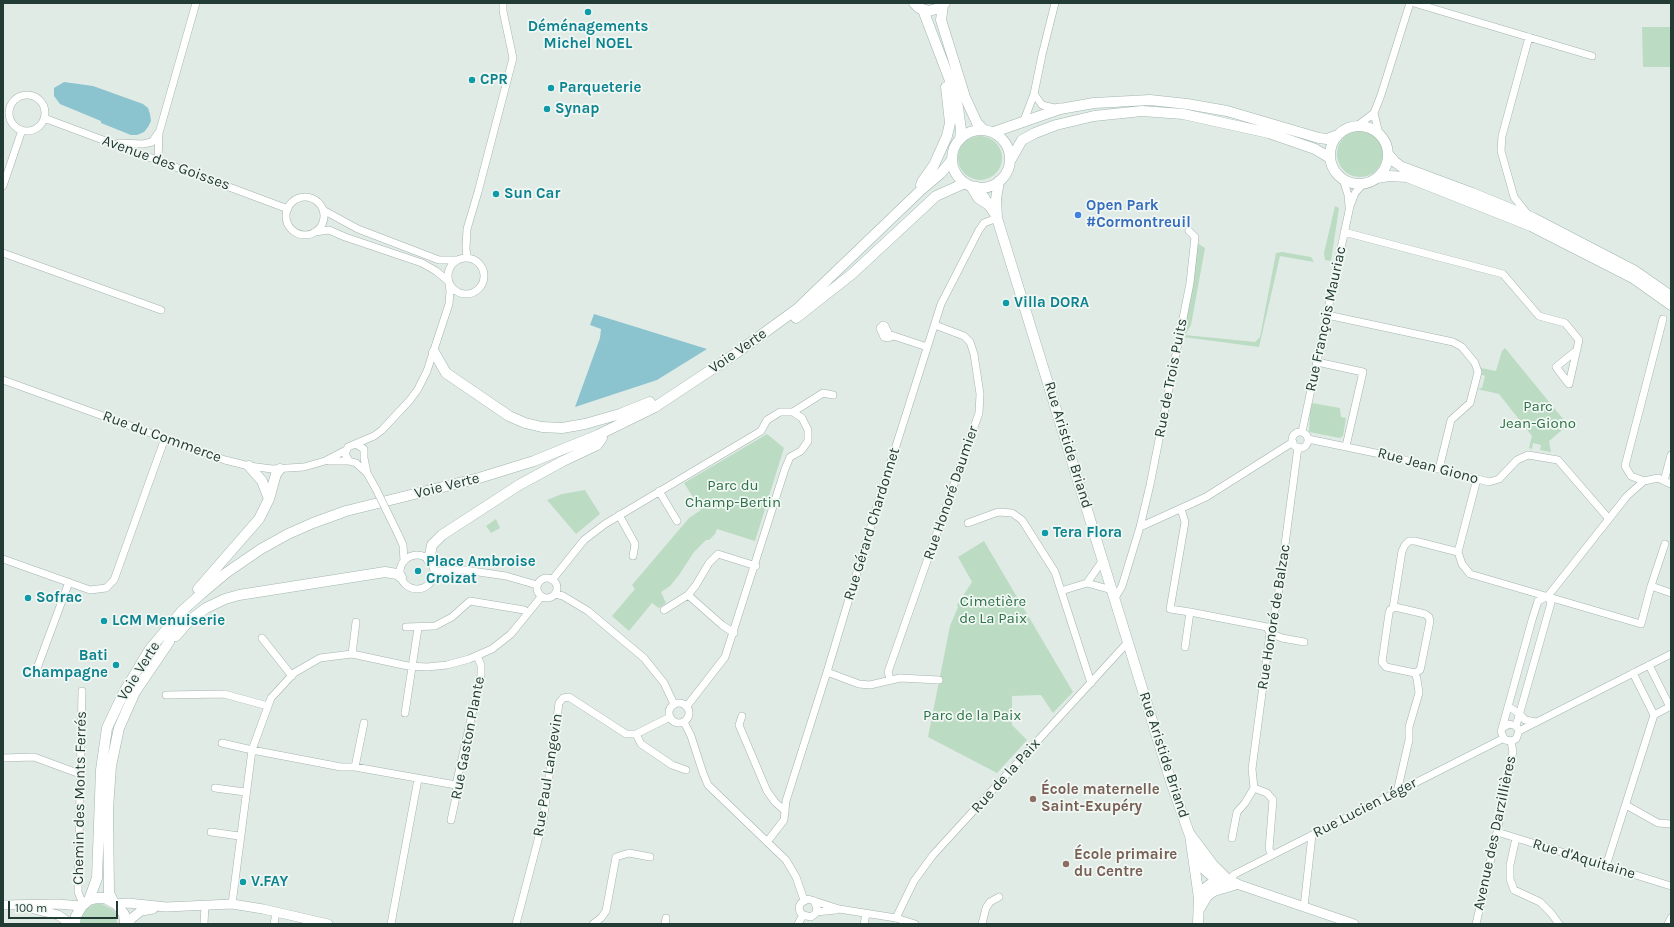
<!DOCTYPE html>
<html>
<head>
<meta charset="utf-8">
<style>
	body { margin:0 }
	#map { position:relative; width:1674px; height:927px; overflow:hidden; background:#e1ebe6; font-family:Karla,sans-serif }
	canvas { display:block }
	.frame { position:absolute; inset:0; border:4px solid #223b34; pointer-events:none }
	.scale { position:absolute; left:8px; top:901px; width:110px; height:18px; box-sizing:border-box; border:2px solid #223b34; border-top:0; padding-left:5px; font-size:12px; line-height:14px; white-space:nowrap; color:#223b34; -webkit-text-stroke:3px #f1f8f4; paint-order:stroke }
</style>
</head>
<body>
<div id="map">
<canvas width="1674" height="927"></canvas>
<div class="frame"></div>
<div class="scale">100 m</div>
</div>
<script>
const g = document.querySelector('canvas').getContext('2d');
g.lineJoin = 'round';
function fillPath(path, color) { g.fillStyle = color; g.fill(path, 'evenodd'); }
const poly = rows => new Path2D(rows.map(r => 'M' + r).join(''));
function trace(path, color, width, dash) { g.strokeStyle = color; g.lineWidth = width; g.lineCap = dash ? 'butt' : 'round'; g.setLineDash(dash || []); g.stroke(path); }
function write(font, color, halo, rows, align = 'center') {
  g.font = font + ' Karla,sans-serif'; g.lineWidth = 3.5; g.setLineDash([]); g.textBaseline = 'middle'; g.strokeStyle = halo; g.fillStyle = color; for (const [text, x, y, turn = 0] of rows) {
    g.save(); g.translate(x, y); g.rotate((+turn || 0) * Math.PI / 180); g.textAlign = isNaN(turn) ? turn : align; if (halo) g.strokeText(text, 0, 0); g.fillText(text, 0, 0); g.restore();
  }
}
fillPath(poly([
	[1642,27,1671,27,1671,67,1643,67],
	'1337 154a23 23 0 1 1 46 0a23 23 0 1 1-46 0Z',
	'958 158a22 22 0 1 1 44 0a22 22 0 1 1-44 0Z',
	[1335,206,1339,208,1331,261,1325,260,1324,253],
	[1197,243,1205,248,1191,325,1185,335,1255,342,1260,337,1276,253,1282,252,1311,257,1314,262,1280,256,1259,347,1183,337],
	[1505,348,1568,425,1549,441,1551,452,1540,450,1541,445,1533,443,1532,449,1529,448,1532,436,1499,394,1477,389,1482,388,1485,376,1480,374,1481,368,1496,371,1502,351],
	[1312,403,1340,408,1341,417,1346,418,1343,436,1340,438,1309,432,1310,411],
	[767,434,784,448,755,541,717,529,715,534,709,540,706,540,694,552,679,575,670,586,661,592,666,603,659,608,652,603,629,631,612,616,635,589,632,585,689,518,701,510,684,483],
	[585,490,600,514,576,534,547,500,562,494],
	[496,519,500,528,491,533,486,526],
	[984,541,1073,692,1053,713,1041,695,1012,696,1012,725,1027,740,997,773,928,737,950,626,958,607,957,605,972,582,958,557],
	[95,904,102,904,112,909,116,914,117,924,80,924,81,916,84,910]
]), '#bbdbc3');
fillPath(poly([
	[64,82,93,86,143,104,148,108,150,114,151,121,148,127,144,132,137,135,131,135,101,123,101,121,60,104,54,96,54,88],
	[594,314,707,349,657,380,575,407,600,338,601,329,590,325]
]), '#8bc3ce');
const minor = poly([
	[1414,3,1592,56],
	[1034,94,1042,105,1054,108,1060,107],
	'9 113a18 18 0 1 1 36 0a18 18 0 1 1-36 0Z',
	[1374,113,1379,134],
	[44,118,288,209],
	[1023,123,1034,94,1042,55,1055,3],
	[1357,126,1374,113,1381,95,1410,3],
	[119,143,143,144,152,142,158,133],
	[158,160,159,133,196,3],
	[1343,179,1348,195,1349,206],
	[968,184,977,199,989,207],
	[3,186,22,130],
	'286 216a19 19 0 1 1 38 0a19 19 0 1 1-38 0Z',
	[323,210,358,229,405,247,439,260,457,260],
	[1528,215,1514,197,1501,151,1502,136,1529,37],
	[315,232,329,230,345,237,422,263,436,271,448,281],
	[1344,232,1503,274,1539,316,1565,323,1579,340,1569,384,1556,367,1577,350],
	[3,253,161,310],
	'448 276a18 18 0 1 1 36 0a18 18 0 1 1-36 0Z',
	[467,258,466,248,467,229,478,192,513,58,503,11,503,3],
	[1327,315,1453,342,1462,347,1475,363,1478,372,1470,403,1451,420,1439,469],
	[894,336,888,338,884,337,880,328,883,325,885,326,889,335,894,336,927,347],
	[1317,362,1363,372,1346,446],
	[3,380,225,460,249,466,272,469,304,467,325,461,346,450],
	[1302,432,1350,206,1355,193,1363,184],
	'1292 440a8 8 0 1 1 16 0a8 8 0 1 1-16 0Z',
	[1308,439,1385,455,1489,482,1499,479,1517,460,1528,455,1558,460,1609,519],
	[356,444,364,449,364,458,367,473],
	[329,461,349,461,356,463,367,473,376,489],
	[349,461,345,454,348,447,374,436,382,430,410,400,418,389,427,371,449,304,450,291,449,284],
	[1477,479,1458,552,1462,564,1470,574,1641,624,1651,586,1671,593],
	[1644,481,1631,476,1625,466,1663,319],
	[1664,481,1671,455],
	[659,491,677,521],
	[1181,509,1185,522,1170,609,1190,612,1185,647],
	[619,515,635,544,633,556],
	[968,523,998,512,1012,513,1022,520,1055,572,1091,683],
	[1140,527,1150,485,1190,283,1195,237,1189,231],
	[398,534,403,545,404,561],
	'400 572a17 17 0 1 1 34 0a17 17 0 1 1-34 0Z',
	[3,559,90,590,106,588,114,580,165,438],
	[434,571,465,570,506,576,537,585],
	'537 588a10 10 0 1 1 20 0a10 10 0 1 1-20 0Z',
	[552,580,584,540,605,524,761,431,767,420,780,412,793,412,823,393,833,395],
	[1087,583,1103,560],
	[1651,586,1665,544],
	[1061,591,1087,583,1112,590],
	[555,594,563,596,588,611,644,658,664,683,674,704],
	[688,595,722,625,734,633],
	[1115,598,1122,586,1140,527,1206,497,1293,442],
	[1395,607,1425,614,1429,617,1430,621,1421,666,1420,670,1415,673,1386,667,1382,662,1389,613,1390,610,1395,607],
	[1393,608,1402,551,1405,545,1409,541,1415,541,1458,552],
	[664,610,688,595,696,585,709,563,718,554,756,566],
	[1190,612,1267,627,1270,633,1282,638,1304,642],
	[406,627,435,626,452,617,470,601,524,610,528,613],
	[262,638,292,676],
	[352,654,356,622],
	[1649,665,1670,707],
	[36,671,69,582],
	[827,672,859,684,870,685,900,678,939,680],
	[1633,673,1654,715],
	[890,679,888,672,979,413,980,394,974,354,970,342,964,336,935,325],
	[82,691,78,892,83,904],
	[166,695,224,694,268,706],
	'669 713a10 10 0 1 1 20 0a10 10 0 1 1-20 0Z',
	[687,706,725,657,785,469,790,457,801,451,808,441,808,430,802,418,793,412],
	[1509,707,1520,714,1525,720,1536,722],
	[405,713,418,628],
	[742,716,739,725,767,791,775,802,785,811],
	[684,722,691,736,703,773,708,785,786,860,796,877,804,900],
	[1516,726,1551,603,1548,596],
	[1504,727,1509,724,1516,726,1519,731,1516,739,1511,741,1505,740,1501,732,1532,620,1538,601,1548,596,1627,496,1644,481,1658,478,1671,484],
	[1519,731,1671,654],
	[636,734,641,744,672,765,686,770],
	[222,743,252,750,341,767,355,767,456,785],
	[3,758,34,757,80,774],
	[355,767,364,723],
	[215,788,245,792],
	[1254,788,1267,793,1273,800,1269,849,1272,855],
	[1397,792,1409,740,1409,727,1419,693,1417,679,1415,673],
	[1626,805,1658,823,1671,824],
	[451,820,457,792,456,785,481,675,481,665,477,656],
	[211,832,239,836],
	[1497,832,1671,886],
	[1232,838,1237,812,1245,803,1254,788,1252,769,1270,633,1278,597,1298,447],
	[1516,838,1510,865,1510,879,1514,890,1540,902,1551,913,1559,924],
	[767,842,784,820,786,801,827,672,876,509,941,304,979,230,984,223,997,218],
	[1606,866,1654,715,1671,706],
	[1228,880,1235,874,1504,738],
	[814,901,817,908,816,913,811,917,803,915,800,912,799,907,801,903,808,899,839,909,896,918,915,924],
	[232,904,252,750,271,698,294,673,320,658,352,654,408,666,427,667,447,665,469,659,492,649,511,634,541,597],
	[1304,907,1312,835],
	[816,912,836,910],
	[896,918,914,881,933,855,1128,642],
	[204,924,205,905],
	[274,924,276,912],
	[391,924,418,779],
	[516,924,543,821,559,703,563,698,569,697,626,734,636,734,670,717],
	[593,924,601,918,606,911,616,857,629,853,650,857],
	[665,924,666,918],
	[798,924,803,915],
	[864,924,866,914],
	[982,924,986,908,990,902,999,897],
	[1476,924,1497,832,1511,759,1513,752,1511,741],
	[1668,924,1671,918]
]);
const tertiary = poly([
	[1237,884,1354,924],
	[116,904,128,903,166,907,232,904,263,909,328,924],
	[3,905,57,904,82,906],
	[34,909,58,915,71,924],
	[127,924,132,918,141,911,153,909]
]);
const secondary = poly([
	[914,3,919,8,929,11,939,8,945,3],
	[943,5,941,20,965,97,977,123,984,130],
	[923,10,949,78,958,107,961,130,960,139],
	'1330 155a29 29 0 1 1 58 0a29 29 0 1 1-58 0Z',
	'952 159a29 29 0 1 1 58 0a29 29 0 1 1-58 0Z',
	[994,132,1060,109,1094,103,1150,100,1187,104,1227,111,1319,138,1327,139,1338,135],
	[1388,154,1395,162,1402,167,1472,193,1533,218,1635,271,1671,296],
	[1010,161,1022,140,1035,133,1056,125,1094,116,1142,111,1183,114,1269,133,1315,149,1330,158],
	[1377,178,1389,176,1407,177,1531,226,1633,278,1671,305],
	[999,181,996,199,997,218,1171,782,1189,833,1213,865,1228,880,1237,884],
	[921,185,922,182,934,165,947,136,950,123,946,87],
	[977,187,997,217],
	[796,318,852,274,936,196,965,183],
	[434,352,446,373,509,416,525,423,542,427,562,428,585,424,620,414,650,402],
	[249,466,262,481,269,499],
	[429,560,432,545,442,535,519,485,563,461,597,445,602,438],
	[198,589,259,519,269,499,276,474,280,469],
	[176,636,189,621,206,608,225,599,239,595,385,572,397,574,401,577],
	[1190,835,1199,898],
	[1195,855,1204,869,1212,876,1224,879],
	[89,900,97,878,101,770,107,728,124,692,150,649,182,611,201,594,226,573,261,549,288,534,313,523,346,511,479,478,534,461,598,435,655,407,735,354,797,309,921,190,941,173,952,160],
	[113,901,109,893,108,809,111,766,119,728,135,692,169,642,171,634,178,625],
	[1200,908,1207,896,1214,891,1234,885],
	[75,924,76,916,82,906,89,900,97,898,105,898,116,904,124,914,125,924],
	[1198,924,1199,898,1204,889,1215,881,1228,880]
]);
trace(minor, '#a4b3ad', 8);
trace(tertiary, '#a4b3ad', 10);
trace(secondary, '#a0b6ae', 11);
trace(minor, '#fff', 7);
trace(tertiary, '#fff', 9);
trace(secondary, '#fff', 10);
const minorBridge = poly([
	[376,489,398,534]
]);
trace(minorBridge, '#a4b3ad', 8, []);
trace(minorBridge, '#fff', 7);
for (const [x, y, r, color] of [
	[588,12,4,"#0f9aa8"],
	[472,80,4,"#0f9aa8"],
	[551,88,4,"#0f9aa8"],
	[547,109,4,"#0f9aa8"],
	[496,194,4,"#0f9aa8"],
	[1078,215,4,"#3f7fe0"],
	[1006,303,4,"#0f9aa8"],
	[1045,533,4,"#0f9aa8"],
	[418,571,4,"#0f9aa8"],
	[28,598,4,"#0f9aa8"],
	[104,621,4,"#0f9aa8"],
	[116,665,4,"#0f9aa8"],
	[1033,799,4,"#8d6e63"],
	[1066,864,4,"#8d6e63"],
	[243,882,4,"#0f9aa8"]
]) { const dot = new Path2D(); dot.arc(x, y, r, 0, 2 * Math.PI); g.fillStyle = color; g.fill(dot); trace(dot, '#f1f8f4', 1.5); }
write('bold 15px', '#0d838f', '#f1f8f4', [
	["Déménagements",588,27,"center"],
	["Michel NOEL",588,44,"center"],
	["CPR",480,80],
	["Parqueterie",559,88],
	["Synap",555,109],
	["Sun Car",504,194],
	["Villa DORA",1014,303],
	["Tera Flora",1053,533],
	["Place Ambroise",426,562],
	["Croizat",426,579],
	["Sofrac",36,598],
	["LCM Menuiserie",112,621],
	["Bati",108,656,"right"],
	["Champagne",108,673,"right"],
	["V.FAY",251,882]
], 'left');
write('15px', '#223b34', '#f1f8f4', [
	["Avenue des Goisses",166,163,20],
	["Rue François Mauriac",1326,319,-78],
	["Voie Verte",738,351,-35],
	["Rue de Trois Puits",1171,378,-79],
	["Rue du Commerce",162,437,20],
	["Rue Aristide Briand",1068,445,73],
	["Rue Jean Giono",1428,466,15],
	["Voie Verte",447,486,-14],
	["Rue Honoré Daumier",951,493,-71],
	["Rue Gérard Chardonnet",872,524,-73],
	["Rue Honoré de Balzac",1274,617,-81],
	["Voie Verte",139,671,-58],
	["Rue Gaston Plante",468,738,-79],
	["Rue Aristide Briand",1164,755,72],
	["Rue Paul Langevin",548,775,-81],
	["Rue de la Paix",1006,776,-48],
	["Chemin des Monts Ferrés",80,798,-89],
	["Rue Lucien Léger",1365,808,-27],
	["Avenue des Darzillières",1495,833,-78],
	["Rue d'Aquitaine",1584,859,17]
]);
write('bold 15px', '#366cbe', '#f1f8f4', [
	["Open Park",1086,206],
	["#Cormontreuil",1086,223]
], 'left');
write('15px', '#2e7047', '#f1f8f4', [
	["Parc",1538,407],
	["Jean-Giono",1538,424],
	["Parc du",733,486],
	["Champ-Bertin",733,503],
	["Cimetière",993,602],
	["de La Paix",993,619],
	["Parc de la Paix",972,716]
]);
write('bold 15px', '#785e54', '#f1f8f4', [
	["École maternelle",1041,790],
	["Saint-Exupéry",1041,807],
	["École primaire",1074,855],
	["du Centre",1074,872]
], 'left');
</script>
</body>
</html>
